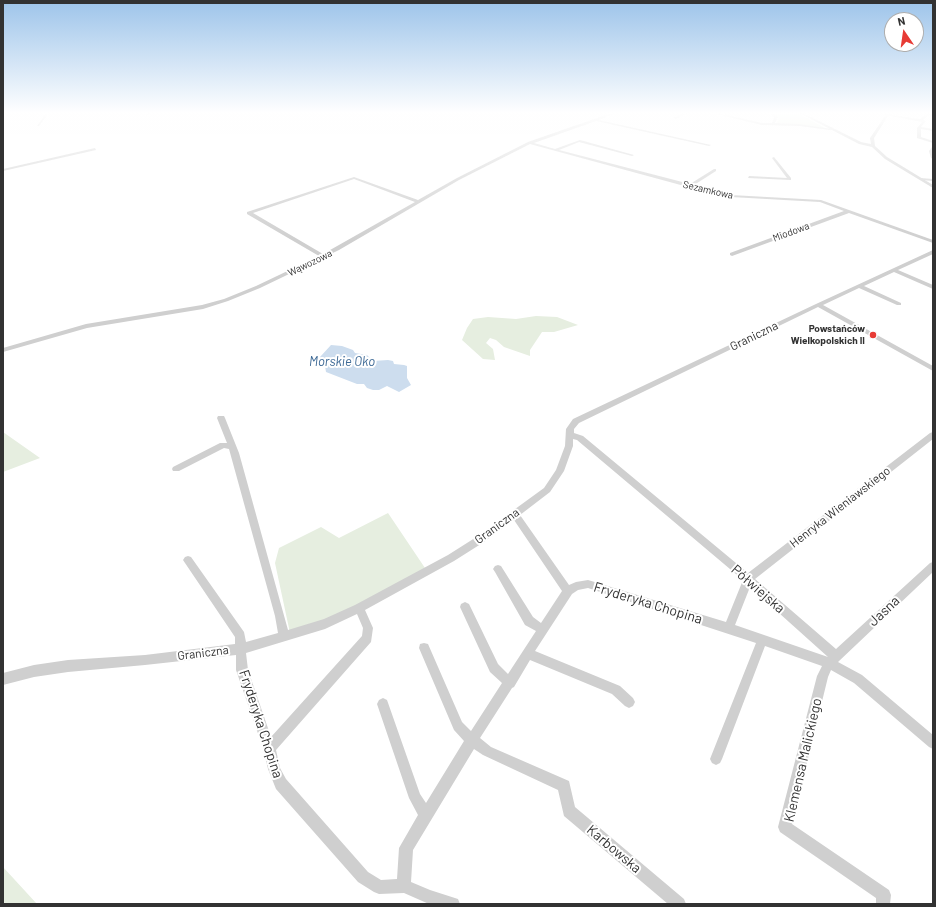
<!DOCTYPE html>
<html>
<head>
<meta charset="utf-8">
<style>
	body { margin:0 }
	#map { position:relative; width:936px; height:907px; overflow:hidden; background:#fff; font-family:Barlow,sans-serif }
	canvas { display:block }
	.frame { position:absolute; inset:0; border:4px solid #323232; pointer-events:none }
	.north { position:absolute; left:884px; top:12px; width:40px; height:40px; box-sizing:border-box; background:#fff; border:1px solid #adadad; border-radius:50%; rotate:347deg; font-size:11px; font-weight:700; line-height:16px; text-align:center; color:#323232 }
	.north::after { content:''; display:block; margin:auto; width:14px; height:18px; background:#e73b35; clip-path:polygon(50% 0,100% 100%,50% 72%,0 100%) }
</style>
</head>
<body>
<div id="map">
<canvas width="936" height="907"></canvas>
<div class="frame"></div>
<div class="north">N</div>
</div>
<script>
const g = document.querySelector('canvas').getContext('2d');
g.lineJoin = 'round';
function fillPath(path, color) { g.fillStyle = color; g.fill(path, 'evenodd'); }
const poly = rows => new Path2D(rows.map(r => 'M' + r).join(''));
function trace(path, color, width, dash) { g.strokeStyle = color; g.lineWidth = width; g.lineCap = dash ? 'butt' : 'round'; g.setLineDash(dash || []); g.stroke(path); }
function write(font, color, halo, rows, align = 'center') {
  g.font = font + ' Barlow,sans-serif'; g.lineWidth = 4; g.setLineDash([]); g.textBaseline = 'middle'; g.strokeStyle = halo; g.fillStyle = color; for (const [text, x, y, turn = 0] of rows) {
    g.save(); g.translate(x, y); g.rotate((+turn || 0) * Math.PI / 180); g.textAlign = isNaN(turn) ? turn : align; if (halo) g.strokeText(text, 0, 0); g.fillText(text, 0, 0); g.restore();
  }
}
fillPath(poly([
	[772,113,798,113,825,128,777,123,779,118],
	[536,316,557,317,578,325,554,332,542,332,530,350,530,356,504,347,496,340,490,338,486,343,493,349,495,360,483,359,462,340,467,328,473,319,488,317,516,319],
	[3,432,40,458,3,472],
	[388,513,425,568,356,607,290,633,275,563,279,548,321,527,339,538],
	[3,867,37,904,3,904]
]), '#e6eee0');
fillPath(poly([
	[331,345,342,346,353,350,355,353,367,355,373,361,388,360,393,361,394,364,404,365,407,366,407,378,411,385,399,392,387,386,379,390,373,390,367,388,364,384,357,384,326,372,325,366,320,357]
]), '#cdddee');
fillPath(poly([
	[46,113,49,113,39,126,37,126,46,113],
	[146,113,149,113,147,116,145,115,146,113],
	[611,113,616,113,599,120,711,145,709,146,596,121,534,143,555,149,580,140,634,155,632,156,579,142,559,150,690,184,714,169,716,169,716,171,694,185,731,195,821,200,933,240,933,243,849,213,732,256,730,255,730,253,844,211,820,202,731,197,688,187,530,144,459,180,339,250,260,288,228,301,203,309,87,328,3,352,3,348,86,324,202,305,224,299,256,286,319,256,247,214,247,212,354,177,418,200,457,178,528,142,611,113],
	[354,179,415,202,323,254,253,213,354,179],
	[683,113,688,113,676,119,673,118,683,113],
	[711,113,718,113,762,123,772,123,774,117,769,113,773,113,778,117,775,123,776,123,799,124,832,129,830,130,799,126,762,125,711,113],
	[927,113,933,114,933,116,929,115,923,120,926,121,921,127,933,129,933,131,921,129,921,137,933,141,933,143,917,138,917,128,922,122,885,115,887,114,920,119,927,113],
	[932,147,933,147,933,159,931,158,929,151,932,147],
	[95,148,96,150,3,171,3,169,95,148],
	[774,157,791,178,791,180,748,178,749,176,787,178,772,158,774,157],
	[920,178,933,179,933,181,921,180,920,178],
	[933,250,933,254,898,270,933,285,933,289,894,272,864,286,901,303,901,305,897,305,859,288,823,305,933,366,933,371,818,307,579,423,574,429,574,433,583,436,748,573,930,433,933,432,933,439,755,579,836,649,930,563,933,562,933,572,838,662,862,675,933,735,933,749,929,747,854,683,831,670,828,677,792,824,889,890,891,895,890,904,876,904,876,898,780,832,778,827,817,676,822,666,765,646,722,759,720,763,716,765,712,763,710,759,756,643,588,588,578,590,572,594,535,651,620,686,633,698,635,702,633,706,629,708,625,706,612,694,530,660,514,687,512,688,480,738,491,747,569,781,575,807,684,899,686,904,668,904,564,816,558,790,483,755,474,749,413,850,411,882,430,890,458,899,460,904,429,904,404,893,379,894,374,892,358,882,276,789,268,769,263,748,236,670,236,655,145,665,68,672,34,677,3,685,3,673,34,665,68,660,145,655,235,644,235,637,185,563,183,560,185,557,188,556,191,557,244,632,246,642,278,633,275,616,229,449,224,448,179,471,173,471,172,469,173,467,220,443,227,443,217,418,218,416,224,416,225,418,239,453,288,630,324,619,355,605,448,555,478,536,544,488,556,470,565,446,566,429,573,419,816,304,933,250],
	[573,439,577,440,743,580,726,622,588,580,576,582,569,585,520,515,550,492,564,471,573,446,573,439],
	[514,520,562,591,541,623,533,617,501,566,498,565,495,566,493,569,495,572,525,625,536,631,508,674,498,664,469,604,465,602,461,604,460,607,490,672,502,683,471,731,462,722,428,644,424,643,420,644,419,648,454,730,464,741,426,803,420,794,387,700,383,698,379,700,377,704,409,798,418,815,399,848,397,879,381,880,368,872,286,779,280,768,276,750,371,642,373,628,365,610,454,561,484,542,514,520],
	[750,587,828,657,735,625,750,587],
	[357,614,363,628,362,636,271,737,248,670,246,653,325,629,357,614]
]), '#cfcfcf');
fillPath(poly([
	[803,113,861,142,871,144,870,138,887,113,890,113,874,138,875,146,887,157,933,185,933,188,885,159,872,147,859,144,799,113,803,113]
]), '#cfcfcf');
const sky = g.createLinearGradient(0, 0, 0, 240);
sky.addColorStop(0, '#9dc4ea');
sky.addColorStop(0.47, '#fff');
sky.addColorStop(1, '#ffffff00');
g.fillStyle = sky;
g.fillRect(0, 0, 936, 240);
for (const [x, y, r, color] of [
	[873,335,4,"#e73b35"]
]) { const dot = new Path2D(); dot.arc(x, y, r, 0, 2 * Math.PI); g.fillStyle = color; g.fill(dot); trace(dot, '#fff', 1.5); }
write('10px', '#323232', '#fff', [
	["Sezamkowa",708,190,13],
	["Miodowa",791,232,-20],
	["Wąwozowa",310,263,-26]
]);
write('bold 10px', '#323232', '#fff', [
	["Powstańców",865,329],
	["Wielkopolskich II",865,341]
], 'right');
write('12px', '#323232', '#fff', [
	["Graniczna",754,336,-26],
	["Henryka Wieniawskiego",840,507,-38],
	["Graniczna",497,526,-36],
	["Graniczna",203,653,-7]
]);
write('italic 13px', '#3e6a96', '#fff', [
	["Morskie Oko",342,362]
]);
write('14px', '#323232', '#fff', [
	["Półwiejska",758,589,41],
	["Fryderyka Chopina",648,603,17],
	["Jasna",884,611,-43],
	["Fryderyka Chopina",261,724,72],
	["Klemensa Malickiego",803,760,-77],
	["Karbowska",614,849,40]
]);
</script>
</body>
</html>
